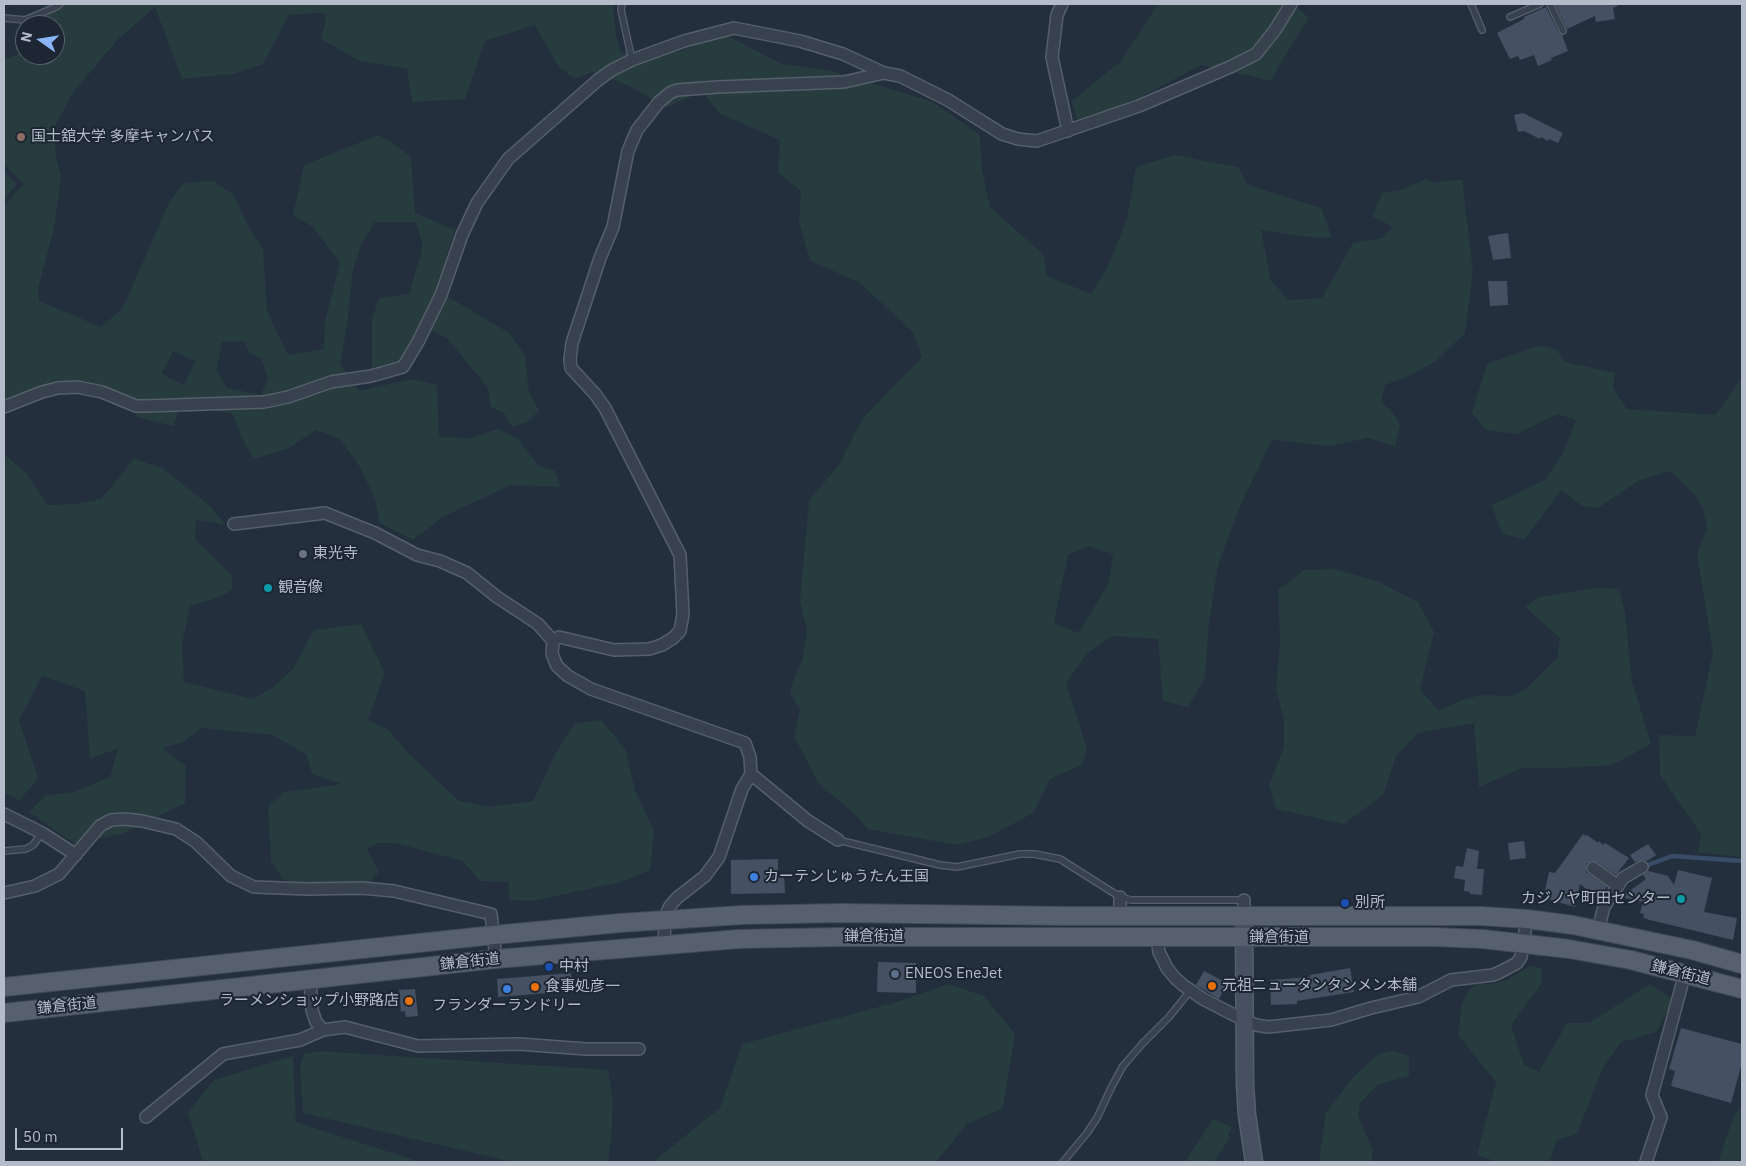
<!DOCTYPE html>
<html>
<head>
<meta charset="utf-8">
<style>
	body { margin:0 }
	#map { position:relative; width:1746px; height:1166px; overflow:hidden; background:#242f3e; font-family:"IBM Plex Sans",sans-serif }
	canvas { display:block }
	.frame { position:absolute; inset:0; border:5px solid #b4bcc9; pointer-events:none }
	.north { position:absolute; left:15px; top:15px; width:50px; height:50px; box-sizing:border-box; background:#1d2633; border:1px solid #59626f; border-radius:50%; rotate:283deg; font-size:14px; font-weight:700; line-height:20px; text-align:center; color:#b4bcc9 }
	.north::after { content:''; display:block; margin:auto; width:18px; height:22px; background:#8ab4f8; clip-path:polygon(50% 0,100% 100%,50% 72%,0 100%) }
	.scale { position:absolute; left:15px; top:1128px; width:108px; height:22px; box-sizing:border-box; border:2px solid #b4bcc9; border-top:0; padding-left:6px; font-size:15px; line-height:18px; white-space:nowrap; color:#b4bcc9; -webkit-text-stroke:4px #1d2633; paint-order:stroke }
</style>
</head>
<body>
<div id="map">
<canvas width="1746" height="1166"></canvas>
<div class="frame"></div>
<div class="north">N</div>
<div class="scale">50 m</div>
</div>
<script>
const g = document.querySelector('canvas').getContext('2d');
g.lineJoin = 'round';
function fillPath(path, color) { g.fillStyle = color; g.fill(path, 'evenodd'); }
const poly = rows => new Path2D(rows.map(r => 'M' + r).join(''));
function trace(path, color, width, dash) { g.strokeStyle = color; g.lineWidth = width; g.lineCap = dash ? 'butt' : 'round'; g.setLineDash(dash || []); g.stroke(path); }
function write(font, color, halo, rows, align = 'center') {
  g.font = font + ' "IBM Plex Sans","Noto Sans JP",sans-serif'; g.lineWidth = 4; g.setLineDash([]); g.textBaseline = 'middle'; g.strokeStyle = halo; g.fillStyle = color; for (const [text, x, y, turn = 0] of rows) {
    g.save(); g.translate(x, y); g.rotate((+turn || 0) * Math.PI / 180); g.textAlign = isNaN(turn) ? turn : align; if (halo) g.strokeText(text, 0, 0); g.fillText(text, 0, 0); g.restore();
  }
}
fillPath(poly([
	[46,4,613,4,616,36,621,53,680,51,727,34,737,41,782,64,832,71,933,102,980,135,982,169,990,207,1044,255,1047,276,1091,294,1108,266,1127,219,1136,167,1174,155,1238,167,1248,185,1321,208,1332,238,1309,237,1261,230,1271,281,1289,300,1322,298,1353,243,1382,238,1393,227,1372,216,1382,193,1401,190,1426,179,1434,183,1462,179,1473,271,1465,333,1436,361,1409,376,1385,385,1381,402,1393,413,1400,424,1395,446,1368,438,1329,446,1272,440,1240,506,1218,565,1209,623,1205,678,1188,707,1163,701,1158,639,1112,636,1087,654,1066,683,1087,749,1083,764,1050,779,1033,813,989,837,956,845,868,829,857,816,819,784,794,736,800,709,790,693,794,678,802,661,807,631,800,601,809,500,839,465,862,419,922,357,913,332,859,282,810,261,799,221,801,191,778,173,780,140,719,113,702,91,665,108,632,87,593,72,574,79,558,66,535,25,485,41,465,99,412,102,407,69,360,61,321,39,327,14,313,13,289,15,263,64,233,74,182,79,155,7,118,39,72,94,55,127,55,152,61,177,54,229,38,288,39,301,101,327,123,308,169,202,184,183,213,181,234,195,248,226,263,249,267,311,288,355,324,349,325,322,340,263,313,227,293,215,304,165,378,135,393,143,411,157,415,213,455,230,448,251,437,290,509,333,525,355,529,392,539,411,527,422,512,427,504,413,491,407,488,388,447,338,422,326,402,360,372,368,372,320,379,298,409,294,422,251,422,242,416,222,375,222,361,245,353,270,347,326,340,364,359,391,411,379,437,385,439,437,471,438,498,429,518,439,538,466,555,471,560,487,510,485,443,517,413,540,380,523,375,499,360,467,339,438,316,430,287,449,254,459,242,438,232,413,216,411,183,400,173,426,137,417,134,399,81,382,33,390,4,400,4,206,24,184,4,164,4,59,17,55,25,39,25,55,55,55,55,25,33,25],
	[244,341,249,353,261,358,268,378,261,395,227,388,217,370,222,342],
	[173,351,195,361,184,385,162,374],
	[1089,546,1113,554,1108,585,1078,633,1054,623,1068,555],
	[1158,4,1293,4,1309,18,1278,67,1272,81,1201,65,1139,98,1078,123,1072,101,1121,61],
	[4,171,17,184,4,199],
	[1544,346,1556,349,1565,362,1615,373,1613,388,1627,409,1716,415,1742,377,1742,857,1698,852,1701,834,1660,775,1659,735,1695,736,1713,653,1697,554,1707,528,1703,508,1693,493,1670,471,1640,480,1598,508,1582,506,1561,490,1525,539,1502,534,1492,505,1545,480,1563,453,1576,420,1557,414,1517,434,1486,430,1472,413,1487,364,1534,347],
	[4,454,26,473,48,505,75,504,101,499,134,459,162,468,209,505,225,524,196,520,195,539,232,576,232,590,220,597,190,606,182,644,184,682,252,699,271,689,293,669,314,630,361,624,385,673,368,720,389,730,406,751,459,801,490,807,533,801,556,753,574,724,601,720,626,750,635,791,654,830,650,870,621,882,533,901,509,900,509,882,480,881,463,861,395,843,378,843,367,849,379,872,354,897,283,879,271,862,268,806,284,792,342,784,312,774,307,755,273,735,201,728,183,742,162,748,186,766,185,803,122,834,75,844,29,812,45,796,73,792,110,777,118,749,90,758,85,691,42,676,19,720,38,778,19,801,4,792],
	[1334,569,1377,581,1418,602,1434,632,1420,689,1439,711,1462,700,1481,695,1511,696,1526,689,1557,658,1560,638,1525,607,1539,597,1597,588,1619,589,1625,612,1632,681,1651,744,1612,765,1561,768,1522,768,1479,787,1474,723,1418,733,1396,756,1383,795,1344,824,1276,809,1269,785,1284,747,1284,720,1276,689,1280,642,1278,590,1304,570],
	[1530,966,1542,968,1541,985,1511,1025,1524,1065,1539,1072,1567,1023,1589,1023,1650,984,1674,1000,1656,1032,1621,1042,1602,1069,1577,1134,1557,1140,1549,1162,1494,1162,1492,1160,1477,1155,1496,1082,1458,1035,1462,1004,1469,990,1477,984,1492,984,1505,981],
	[948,984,984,996,1015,1034,1003,1108,967,1124,936,1162,653,1162,720,1108,742,1044,897,1002],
	[318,1051,608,1070,613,1102,611,1141,608,1162,513,1162,303,1113,300,1067,304,1054],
	[1393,1051,1409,1056,1409,1076,1377,1085,1360,1103,1358,1115,1373,1151,1371,1162,1319,1162,1326,1112,1356,1074,1379,1054],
	[293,1056,296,1122,420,1162,203,1162,188,1112,214,1080],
	[1742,1106,1742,1162,1718,1162,1734,1115],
	[1213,1119,1232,1127,1228,1134,1229,1139,1214,1162,1185,1162]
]), '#263c3f');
trace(poly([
	[1648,865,1672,856,1742,861]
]), '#394c67', 4.5);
fillPath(poly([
	[1555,4,1621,4,1613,8,1615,19,1596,22,1595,16,1567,29],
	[1546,7,1559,33,1562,35,1568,51,1551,58,1552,60,1538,66,1534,55,1520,60,1518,56,1510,59,1497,33,1524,19,1524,17],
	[1523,113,1563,133,1558,143,1549,139,1548,141,1541,137,1540,139,1524,131,1518,132,1514,115],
	[1508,233,1511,258,1493,260,1488,236],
	[1488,281,1507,281,1508,305,1490,306],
	[1583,834,1586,836,1587,835,1598,843,1599,841,1603,845,1605,843,1629,858,1616,875,1597,862,1593,861,1587,863,1586,868,1586,872,1607,887,1597,897,1580,884,1575,907,1547,899,1547,896,1544,895,1549,872,1555,873],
	[1524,841,1526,858,1510,860,1508,843],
	[1648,844,1656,855,1647,861,1642,860,1635,862,1630,855],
	[1467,848,1479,851,1477,869,1484,869,1482,895,1470,894,1470,892,1464,891,1465,880,1454,878,1456,866,1463,867],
	[778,859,778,875,784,875,785,893,731,894,731,860],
	[1678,870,1712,878,1704,912,1737,918,1733,940,1650,920,1643,918,1644,914,1640,913,1643,902,1621,897,1646,879,1643,875,1648,871,1668,876,1674,885],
	[878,962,916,963,916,993,877,992],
	[1350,968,1354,992,1297,1001,1297,1004,1271,1005,1270,980,1310,977,1310,975],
	[1204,971,1227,983,1219,999,1196,985],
	[571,973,572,991,498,997,497,979],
	[415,989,418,1016,406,1017,405,1011,401,1012,399,990],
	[1681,1028,1742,1044,1742,1063,1731,1103,1671,1086,1675,1071,1669,1069]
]), '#455162');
const lane = poly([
	[622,4,621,10,632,60],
	[1471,4,1482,30],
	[1550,4,1563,31],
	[1510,17,1540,4],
	[4,18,25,20,56,7,60,4],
	[838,840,940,865,957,867,1020,854,1034,854,1060,859,1120,897,1131,900,1244,900],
	[4,851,26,849,33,845,42,833],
	[1063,1162,1087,1133,1097,1118,1112,1086,1123,1066,1143,1043,1169,1017,1190,991]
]);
const street = poly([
	[1062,4,1057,15,1052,57,1068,131],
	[4,407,42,392,58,388,77,387,102,392,136,406,146,406,264,402,288,397,331,382,371,376,403,367,418,342,441,295,462,235,477,203,508,159,598,80,612,70,632,60,684,41,734,28,800,41,843,54,884,73,900,76,948,100,1002,134,1018,139,1037,141,1139,106,1230,67,1256,54,1275,30,1291,4],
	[234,524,325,513,375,533,417,555,440,561,467,573,497,597,538,624,553,641],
	[751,774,808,821,838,840],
	[4,814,42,833,76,855],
	[1593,868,1618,886],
	[4,893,35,886,59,874,100,826,111,820,125,819,142,821,176,829,196,842,231,876,254,887,308,889,362,888,394,891,491,914,496,959],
	[1120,897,1120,916],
	[1244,900,1244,916],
	[1598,930,1604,907,1623,878,1642,867],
	[1157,938,1159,952,1167,968,1175,978,1183,985,1203,999,1244,1020,1256,1025,1268,1027,1331,1020,1371,1008,1418,997,1451,980,1493,975,1500,972,1517,963,1521,957,1527,919],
	[665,944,664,919,670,906,677,898,705,876,719,857,742,789,751,774,750,757,745,743,591,689,568,676,557,666,552,654,553,641,559,637,614,650,649,649,662,645,673,638,680,631,683,614,680,555,605,408,595,394,571,368,570,360,572,343,600,258,613,227,628,151,637,130,659,102,670,93,677,90,718,87,844,82,884,73],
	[310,980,312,1010,316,1022,323,1030],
	[146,1117,223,1054,300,1040,323,1030,345,1027,418,1046,519,1044,586,1049,639,1049],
	[1646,1162,1661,1117,1652,1095,1685,973]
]);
const secondary = poly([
	[1244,916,1245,1084,1247,1115,1254,1162]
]);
const primary = poly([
	[4,987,494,935,620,923,742,915,840,913,1066,916,1481,916,1527,919,1573,925,1692,950,1742,964],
	[4,1013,496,959,739,939,839,937,1434,937,1483,939,1569,949,1631,960,1742,989]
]);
trace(lane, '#565f6c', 8);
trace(street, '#565f6c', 14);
trace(secondary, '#565f6c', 19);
trace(primary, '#414a57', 20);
trace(lane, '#38414e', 5.5);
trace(street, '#38414e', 11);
trace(secondary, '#465061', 16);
trace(primary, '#56606e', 18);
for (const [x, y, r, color] of [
	[21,137,5,"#8d6e63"],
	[303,554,5,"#6b7280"],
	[268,588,5,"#0f9aa8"],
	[754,877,5,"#3f7fe0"],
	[1681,899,5,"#0f9aa8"],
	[1345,903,5,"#1a4fb4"],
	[549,967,5,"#1a4fb4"],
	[895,974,5,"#5c6f8a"],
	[1212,986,5,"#e8710a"],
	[535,987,5,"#e8710a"],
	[507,989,5,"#3f7fe0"],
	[409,1001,5,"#e8710a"]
]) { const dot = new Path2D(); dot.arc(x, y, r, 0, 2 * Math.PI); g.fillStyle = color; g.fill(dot); trace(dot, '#1d2633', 2); }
write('15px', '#b4bcc9', '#1d2633', [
	["国士舘大学 多摩キャンパス",31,137],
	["東光寺",313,554],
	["観音像",278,588],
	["カーテンじゅうたん王国",764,877],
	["カジノヤ町田センター",1671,899,"right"],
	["別所",1355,903],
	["中村",559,967],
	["ENEOS EneJet",905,974],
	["元祖ニュータンタンメン本舗",1222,986],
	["食事処彦一",545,987],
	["ラーメンショップ小野路店",399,1001,"right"],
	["フランダーランドリー",507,1006,"center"]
], 'left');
write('15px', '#b4bcc9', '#1d2633', [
	["鎌倉街道",874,937],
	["鎌倉街道",1279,938],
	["鎌倉街道",470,962,-6],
	["鎌倉街道",1681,973,14],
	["鎌倉街道",67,1006,-6]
]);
</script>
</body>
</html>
